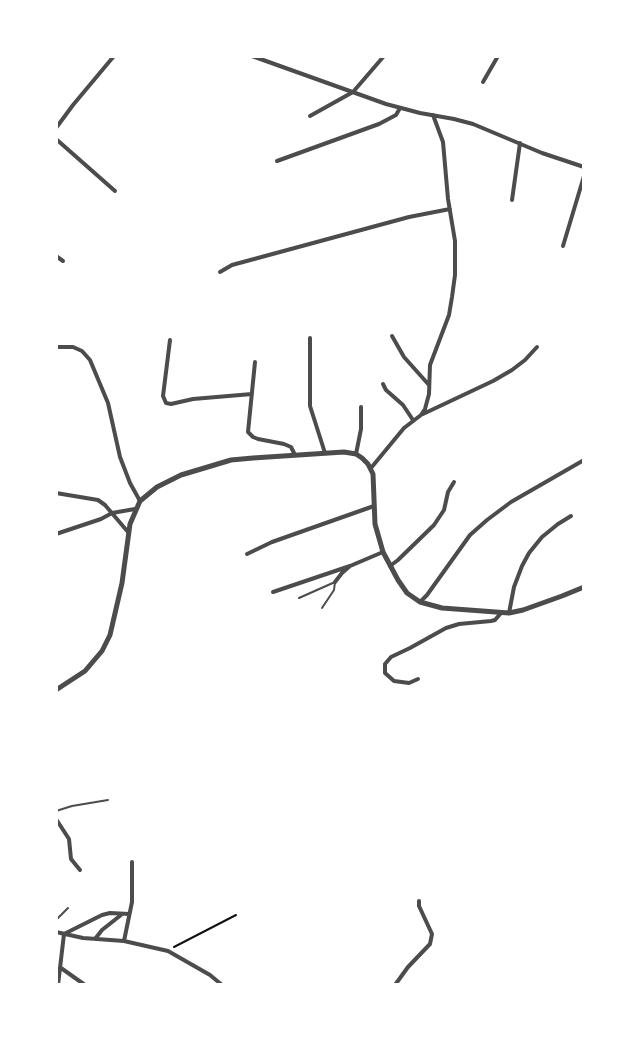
<!DOCTYPE html>
<html>
<head>
<meta charset="utf-8">
<style>
	body { margin:0 }
	#map { position:relative; width:640px; height:1041px; overflow:hidden; background:#fff; font-family:"DM Sans",sans-serif }
	canvas { display:block }
	.frame { position:absolute; inset:0; border:58px solid #fff; pointer-events:none }
</style>
</head>
<body>
<div id="map">
<canvas width="640" height="1041"></canvas>
<div class="frame"></div>
</div>
<script>
const g = document.querySelector('canvas').getContext('2d');
g.lineJoin = 'round';
const poly = rows => new Path2D(rows.map(r => 'M' + r).join(''));
function trace(path, color, width, dash) { g.strokeStyle = color; g.lineWidth = width; g.lineCap = dash ? 'butt' : 'round'; g.setLineDash(dash || []); g.stroke(path); }
trace(poly([
	[174,947,236,915]
]), '#111', 2);
trace(poly([
	[299,598,335,582],
	[322,608,334,590,335,582],
	[56,811,72,806,108,800],
	[56,920,68,908]
]), '#4c4c4c', 2);
trace(poly([
	[252,56,386,104,420,113,454,119,473,124,542,153,584,167],
	[483,82,498,56],
	[310,116,353,92,384,56],
	[56,128,73,105,114,56],
	[56,139,115,191],
	[277,161,379,124,396,115,400,108],
	[512,200,520,143],
	[563,246,584,176],
	[56,256,63,261],
	[220,272,232,265,409,217,450,209],
	[392,336,404,357,429,385],
	[310,338,310,406,325,453],
	[170,340,163,396,166,403,171,404,193,399,252,394],
	[56,347,73,347,82,351,90,360,108,403,120,457,130,483,140,501],
	[255,362,248,432,253,437,258,439,284,444,291,447,295,455],
	[383,384,386,390,403,405,413,420],
	[423,414,493,381,512,370,525,360,537,347],
	[356,454,361,429,361,407],
	[371,468,404,428,421,415,425,409,429,394,430,365,449,315,452,297,455,275,455,241,448,199,443,142,433,115],
	[56,493,98,500,105,505,128,532],
	[56,534,101,519,112,513,135,509],
	[247,554,272,542,374,506],
	[390,566,398,560,434,525,444,510,448,492,454,482],
	[335,582,342,573,350,566,383,552],
	[273,592,350,566],
	[420,602,427,595,470,535,487,520,511,502,584,460],
	[509,613,514,587,522,566,529,553,542,537,558,524,571,516],
	[418,679,409,683,394,681,385,673,385,664,391,657,410,648,446,628,459,624,491,621,495,620,501,613],
	[56,819,69,839,71,859,80,870],
	[56,932,83,938,124,941,168,951,210,975,222,985],
	[95,939,102,930,121,915],
	[124,941,132,902,132,862],
	[61,968,85,985],
	[58,985,64,934,102,915,110,913,129,914],
	[395,985,408,967,430,944,432,934,419,906,419,901]
]), '#4c4c4c', 4);
trace(poly([
	[56,690,85,671,102,651,110,635,122,583,130,524,140,501,157,487,181,475,231,460,253,458,344,452,356,454,362,458,368,464,373,474,375,524,383,552,398,580,407,593,420,602,442,608,509,613,523,610,562,596,584,587]
]), '#4c4c4c', 5);
</script>
</body>
</html>
